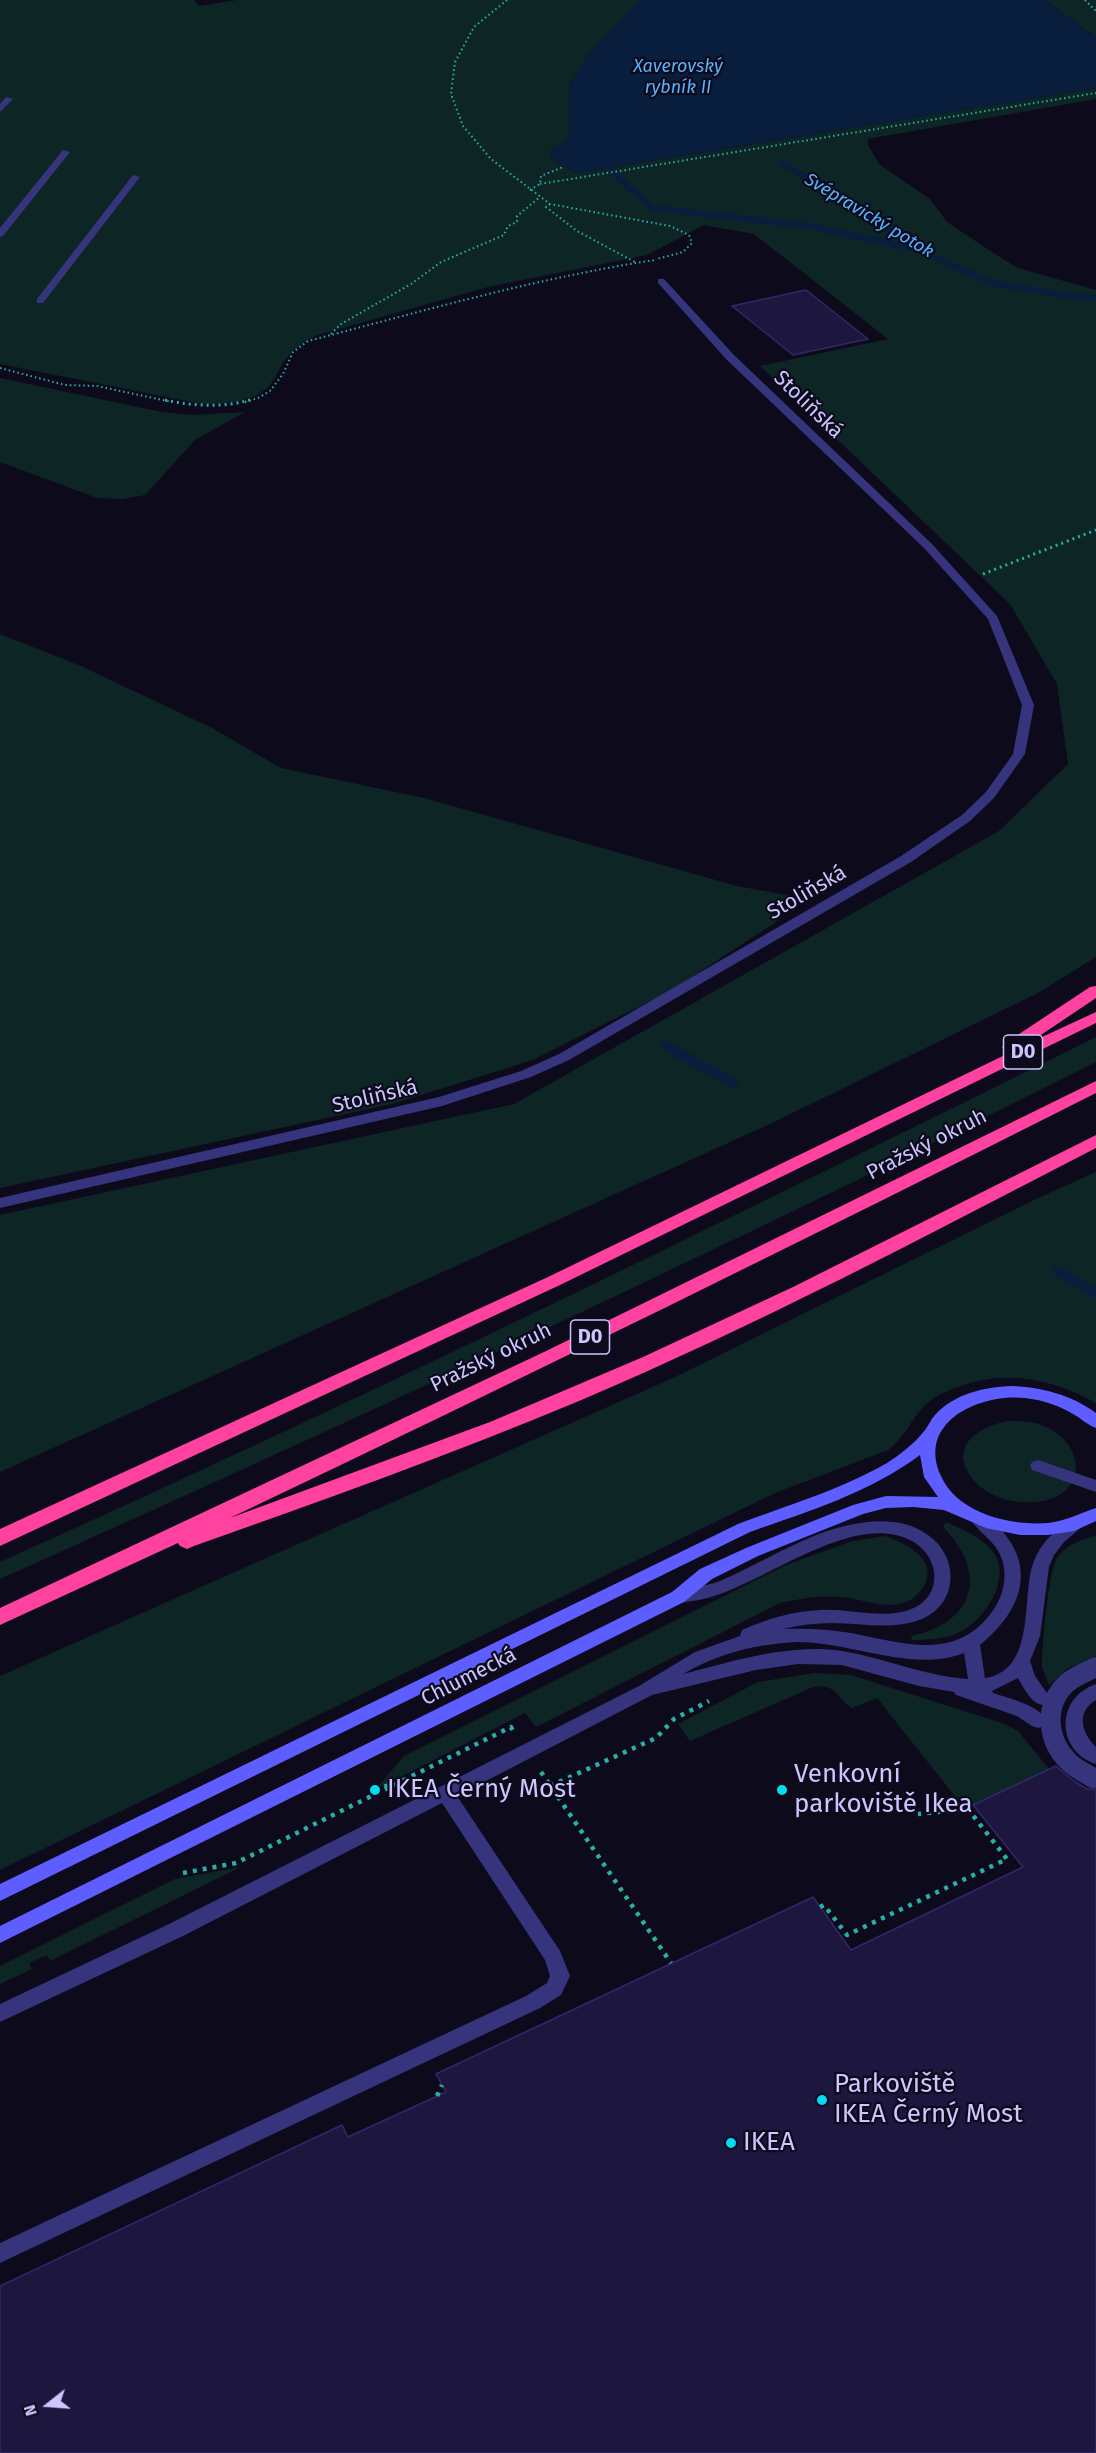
<!DOCTYPE html>
<meta charset="utf-8">
<style>
body{margin:0}
#map{position:relative;width:1096px;height:2453px;overflow:hidden;background:#0d0a1c;font-family:"Fira Sans",sans-serif}
canvas{display:block}
.north{position:absolute;left:18px;top:2375px;width:60px;height:60px;-webkit-text-stroke:4px #0d0a1c;paint-order:stroke;rotate:253deg;font-size:16px;font-weight:700;line-height:24px;text-align:center;color:#cbc6ff}
.north::after{content:'';display:block;margin:auto;width:21px;height:27px;background:#cbc6ff;clip-path:polygon(50% 0,100% 100%,50% 72%,0 100%)}
</style>
<div id="map">
<canvas width="1096" height="2453"></canvas>
<div class="north">N</div>
</div>
<script>
const c = document.querySelector('canvas').getContext('2d');
c.lineJoin = 'round';
function fillPath(path, color) { c.fillStyle = color; c.fill(path, 'evenodd'); }
function stroke(path, color, width, dash) { c.strokeStyle = color; c.lineWidth = width; c.lineCap = dash ? 'butt' : 'round'; c.setLineDash(dash || []); c.stroke(path); }
function drawText(font, color, halo, rows, align = 'center') {
  c.font = font + ' "Fira Sans",sans-serif'; c.lineWidth = 4.5; c.setLineDash([]); c.textBaseline = 'middle'; c.strokeStyle = halo; c.fillStyle = color; for (const [text, x, y, turn = 0] of rows) {
    c.save(); c.translate(x, y); c.rotate((+turn || 0) * Math.PI / 180); c.textAlign = isNaN(turn) ? turn : align; if (halo) c.strokeText(text, 0, 0); c.fillText(text, 0, 0); c.restore();
  }
}
const green = new Path2D(`
 M0 0H194L199 6 237 0H640L588 55 569 85V137L566 142 550 150 551 158 576 173 1096 88V99L867 139 869 147 880 165 930 199 947 222 995 254 1018 268 1096 290V957L1038 993 770 1124 0 1472V1215L514 1104 999 831 1068 764 1057 684 1010 604 760 366 888 339 754 234 704 225 647 255 488 287 318 335C298 344 288 353 278 372 275 377 272 383 268 387 252 403 223 404 202 404L0 364Z
 M1045 0H1096V38Z
 M0 378 162 412 193 415 245 412 195 440 145 495 122 499 97 498 0 462Z
 M0 634 81 666 212 728 281 768 424 798 737 886 792 896 776 922 672 990 533 1060 392 1104 0 1188Z
 M1096 1037V1062C735 1243 369 1414 0 1579V1562C370 1396 733 1217 1096 1037Z
 M1096 1172V1403C1054 1379 1005 1369 958 1387 946 1391 932 1397 923 1407 910 1422 904 1438 888 1450L775 1493 0 1870V1676L673 1378 1034 1200Z
 M1007 1421C1020 1421 1032 1421 1044 1426 1091 1447 1085 1501 1032 1502 1019 1503 1007 1501 996 1496 983 1490 972 1482 966 1468 954 1440 985 1426 1007 1421Z
 M946 1522C962 1529 982 1537 993 1552 1013 1579 984 1621 958 1633 944 1639 928 1640 912 1640L911 1636C976 1622 988 1573 943 1527Z
 M885 1536C905 1543 939 1559 924 1586 920 1592 915 1598 908 1601 886 1611 862 1598 840 1597 819 1595 800 1599 780 1603L536 1727 525 1713 375 1790 404 1756 786 1565 852 1541Z
 M1096 1536V1656L1067 1669 1049 1685 1042 1667V1655C1044 1635 1048 1568 1059 1555 1069 1544 1082 1539 1096 1536Z
 M814 1673 851 1675 1005 1724 1018 1731 1049 1769 973 1805 958 1800 877 1698 852 1708C836 1698 837 1683 813 1687L690 1741 678 1724 758 1682Z
 M241 1867 50 1961 47 1955 29 1963 32 1969 0 1984V1966L175 1879Z`);
const water = new Path2D(`
 M640 0H1045L1096 38V88L576 173 551 158 550 150 566 142 569 137V85L588 55Z`);
const streamFar1 = new Path2D(`
 M611 155 612 172 653 208 809 226 919 250
 M783 163 919 250 992 283 1075 297 1096 298`);
const stream = new Path2D(`
 M666 1046 733 1083
 M1058 1271 1096 1293`);
const building = new Path2D(`
 M806 290 868 339 793 355 732 306Z
 M1056 1766 1074 1781 1087 1789H1096V2453H0V2286L342 2125 348 2137 446 2092 436 2074 813 1897 851 1950 1023 1867 973 1805Z`);
const pathFar2 = new Path2D(`
 M507 0 474 27 455 62 451 94 463 126 491 159 550 204 670 226 689 235 692 243 683 252 657 259
 M1085 0 1096 11
 M540 184 1096 93
 M530 190 540 184 541 176 563 167
 M550 204 546 207 577 231 635 262
 M331 334 341 324 411 284 441 262 504 235 508 226 517 222V216L540 197
 M0 368 65 385 97 386 172 402
 M245 402 258 398 270 391 283 374 293 352 308 341C423 311 537 278 655 260`);
const pathFar1 = new Path2D(`
 M165 400C194 406 221 408 250 400
 M983 574 1096 530`);
const path = new Path2D(`
 M541 1772 671 1963
 M550 1786 656 1738 674 1719 709 1701
 M375 1790 389 1785
 M183 1873 236 1863 511 1727 513 1731
 M820 1907 824 1905 847 1935 1007 1859 968 1809 918 1814
 M437 2096 442 2085`);
const lane = new Path2D(`
 M6 97 13 99 0 112V104Z
 M63 150 70 152 3 236 0 237V228Z
 M133 175 140 177 43 303H37V299Z
 M658 279H664L734 355 932 544 997 616 1034 705 1025 754 994 798 970 821 911 862 569 1060 531 1077 442 1106 0 1208V1198L439 1097 521 1071 559 1054 901 856 962 815 986 792 1013 754 1022 705 988 619 924 548 726 359 658 283Z
 M1038 1460 1096 1480V1492L1032 1470 1030 1466 1032 1462Z
 M978 1512C988 1515 996 1524 1003 1532 1038 1573 1017 1615 980 1645L985 1678C1035 1671 1022 1601 1032 1567 1037 1550 1047 1537 1061 1527 1068 1522 1073 1518 1082 1521L1084 1525 1064 1542 1054 1555 1049 1567 1040 1636 1030 1661 1035 1676 1051 1699 1048 1704C1034 1709 1025 1690 1018 1678L992 1691 993 1693C1010 1699 1038 1704 1047 1721L1044 1726 1038 1728 1032 1726 1017 1716 956 1695 954 1692 919 1686 842 1665 798 1664 756 1670 652 1695 457 1796 560 1951 570 1976 561 1995 540 2008 0 2263V2243L526 1996 547 1983 550 1976 545 1960 442 1803 183 1936 0 2022V2004L169 1924 639 1686 695 1652 740 1636 742 1630C767 1619 793 1611 821 1610 852 1608 897 1624 923 1602 934 1593 937 1577 932 1564 929 1555 921 1546 912 1541 851 1508 759 1589 699 1600 690 1601 681 1604 672 1602L669 1597 672 1592C688 1587 705 1587 720 1581 769 1560 813 1528 867 1522 889 1520 910 1522 928 1535 960 1557 958 1604 922 1619 892 1631 862 1623 832 1623 815 1623 799 1625 783 1629 806 1628 828 1629 851 1633 904 1643 957 1663 994 1609 1004 1594 1008 1574 1001 1557 995 1540 978 1533 970 1518L972 1514ZM798 1642C850 1642 914 1673 964 1653L968 1679C924 1676 885 1658 842 1651 790 1643 734 1661 683 1674 719 1653 756 1644 798 1642Z
 M1096 1684V1700C1076 1712 1081 1732 1096 1747V1764C1056 1751 1055 1698 1096 1684Z`);
const secondary = new Path2D(`
 M1011 1386C1041 1387 1072 1395 1096 1413V1428C1087 1425 1081 1418 1073 1414 1058 1405 1042 1400 1025 1398 981 1393 916 1421 941 1476 958 1514 1011 1526 1048 1523 1066 1521 1080 1513 1096 1508V1521L1074 1531 1048 1535H1020L986 1528 944 1510 913 1507 886 1508 863 1514 758 1556 712 1579 684 1602 0 1943V1926L672 1592 700 1569 746 1548 853 1505 886 1496 938 1497 924 1477 920 1455C869 1493 809 1511 750 1532L0 1901V1884L738 1524C788 1505 840 1490 887 1463 901 1454 915 1443 925 1430 929 1425 931 1419 935 1415 954 1394 984 1387 1011 1386Z`);
const highway = new Path2D(`
 M1096 986V998L1029 1043 1096 1012V1023L560 1285 0 1546V1529L548 1277 1009 1053 1002 1048 1004 1044 1090 987Z
 M1096 1081V1093C809 1238 520 1380 230 1518L490 1422 643 1357 793 1287 1096 1135V1148C926 1236 756 1326 579 1401 453 1454 323 1500 194 1546L187 1549 180 1546 178 1543 0 1625V1608L544 1352Z`);
const laneBridge = new Path2D(`
 M1093 1778C1085 1773 1076 1769 1069 1762 1047 1741 1043 1705 1067 1683 1075 1676 1086 1672 1096 1667`);
const markers = [
 [375,1790,6,"#00dcf1"],
 [782,1790,6,"#00dcf1"],
 [822,2100,6,"#00dcf1"],
 [731,2143,6,"#00dcf1"]
];
const farWaternames = [
 ["Xaverovský",678,67],
 ["rybník II",678,88],
 ["Svépravický potok",869,216,31]
];
const shields = [
 [1023,1052,39],
 [590,1337,39]
];
const shieldNames = [
 ["D0",1023,1052],
 ["D0",590,1337]
];
const streetNames = [
 ["Stoliňská",808,405,44],
 ["Stoliňská",807,893,-30],
 ["Stoliňská",375,1097,-13],
 ["Pražský okruh",927,1145,-27],
 ["Pražský okruh",491,1358,-26],
 ["Chlumecká",469,1677,-27]
];
const nearPoinames = [
 ["Venkovní",794,1775],
 ["parkoviště Ikea",794,1805],
 ["IKEA Černý Most",387,1790],
 ["Parkoviště",834,2085],
 ["IKEA Černý Most",834,2115],
 ["IKEA",743,2143]
];
fillPath(green, '#0d2625');
fillPath(water, '#091d3d');
stroke(streamFar1, '#091d3d', 6);
stroke(stream, '#091d3d', 10);
fillPath(building, '#1d163e');
stroke(building, '#33276a', 1.5);
stroke(pathFar2, '#28b0a6', 2, [1.5, 3]);
stroke(pathFar1, '#28b0a6', 3, [2, 4]);
stroke(path, '#28b0a6', 4.5, [4, 6]);
fillPath(lane, '#35347d');
fillPath(secondary, '#5e5dff');
fillPath(highway, '#ff419f');
stroke(laneBridge, '#35347d', 20);
for (const [x, y, r, color] of markers) { const dot = new Path2D(); dot.arc(x, y, r, 0, 2 * Math.PI); c.fillStyle = color; c.fill(dot); stroke(dot, '#0d0a1c', 2); }
drawText('italic 18px', '#54b2ff', '#0d0a1c', farWaternames);
for (const [x, y, w] of shields) { const box = new Path2D(); box.roundRect(x - w / 2, y - 17, w, 34, 4.5); c.fillStyle = '#0d0a1c'; c.fill(box); stroke(box, '#cbc6ff', 1.5); }
drawText('bold 20px', '#cbc6ff', null, shieldNames);
drawText('21px', '#cbc6ff', '#0d0a1c', streetNames);
drawText('26px', '#cbc6ff', '#0d0a1c', nearPoinames, 'left');
</script>
